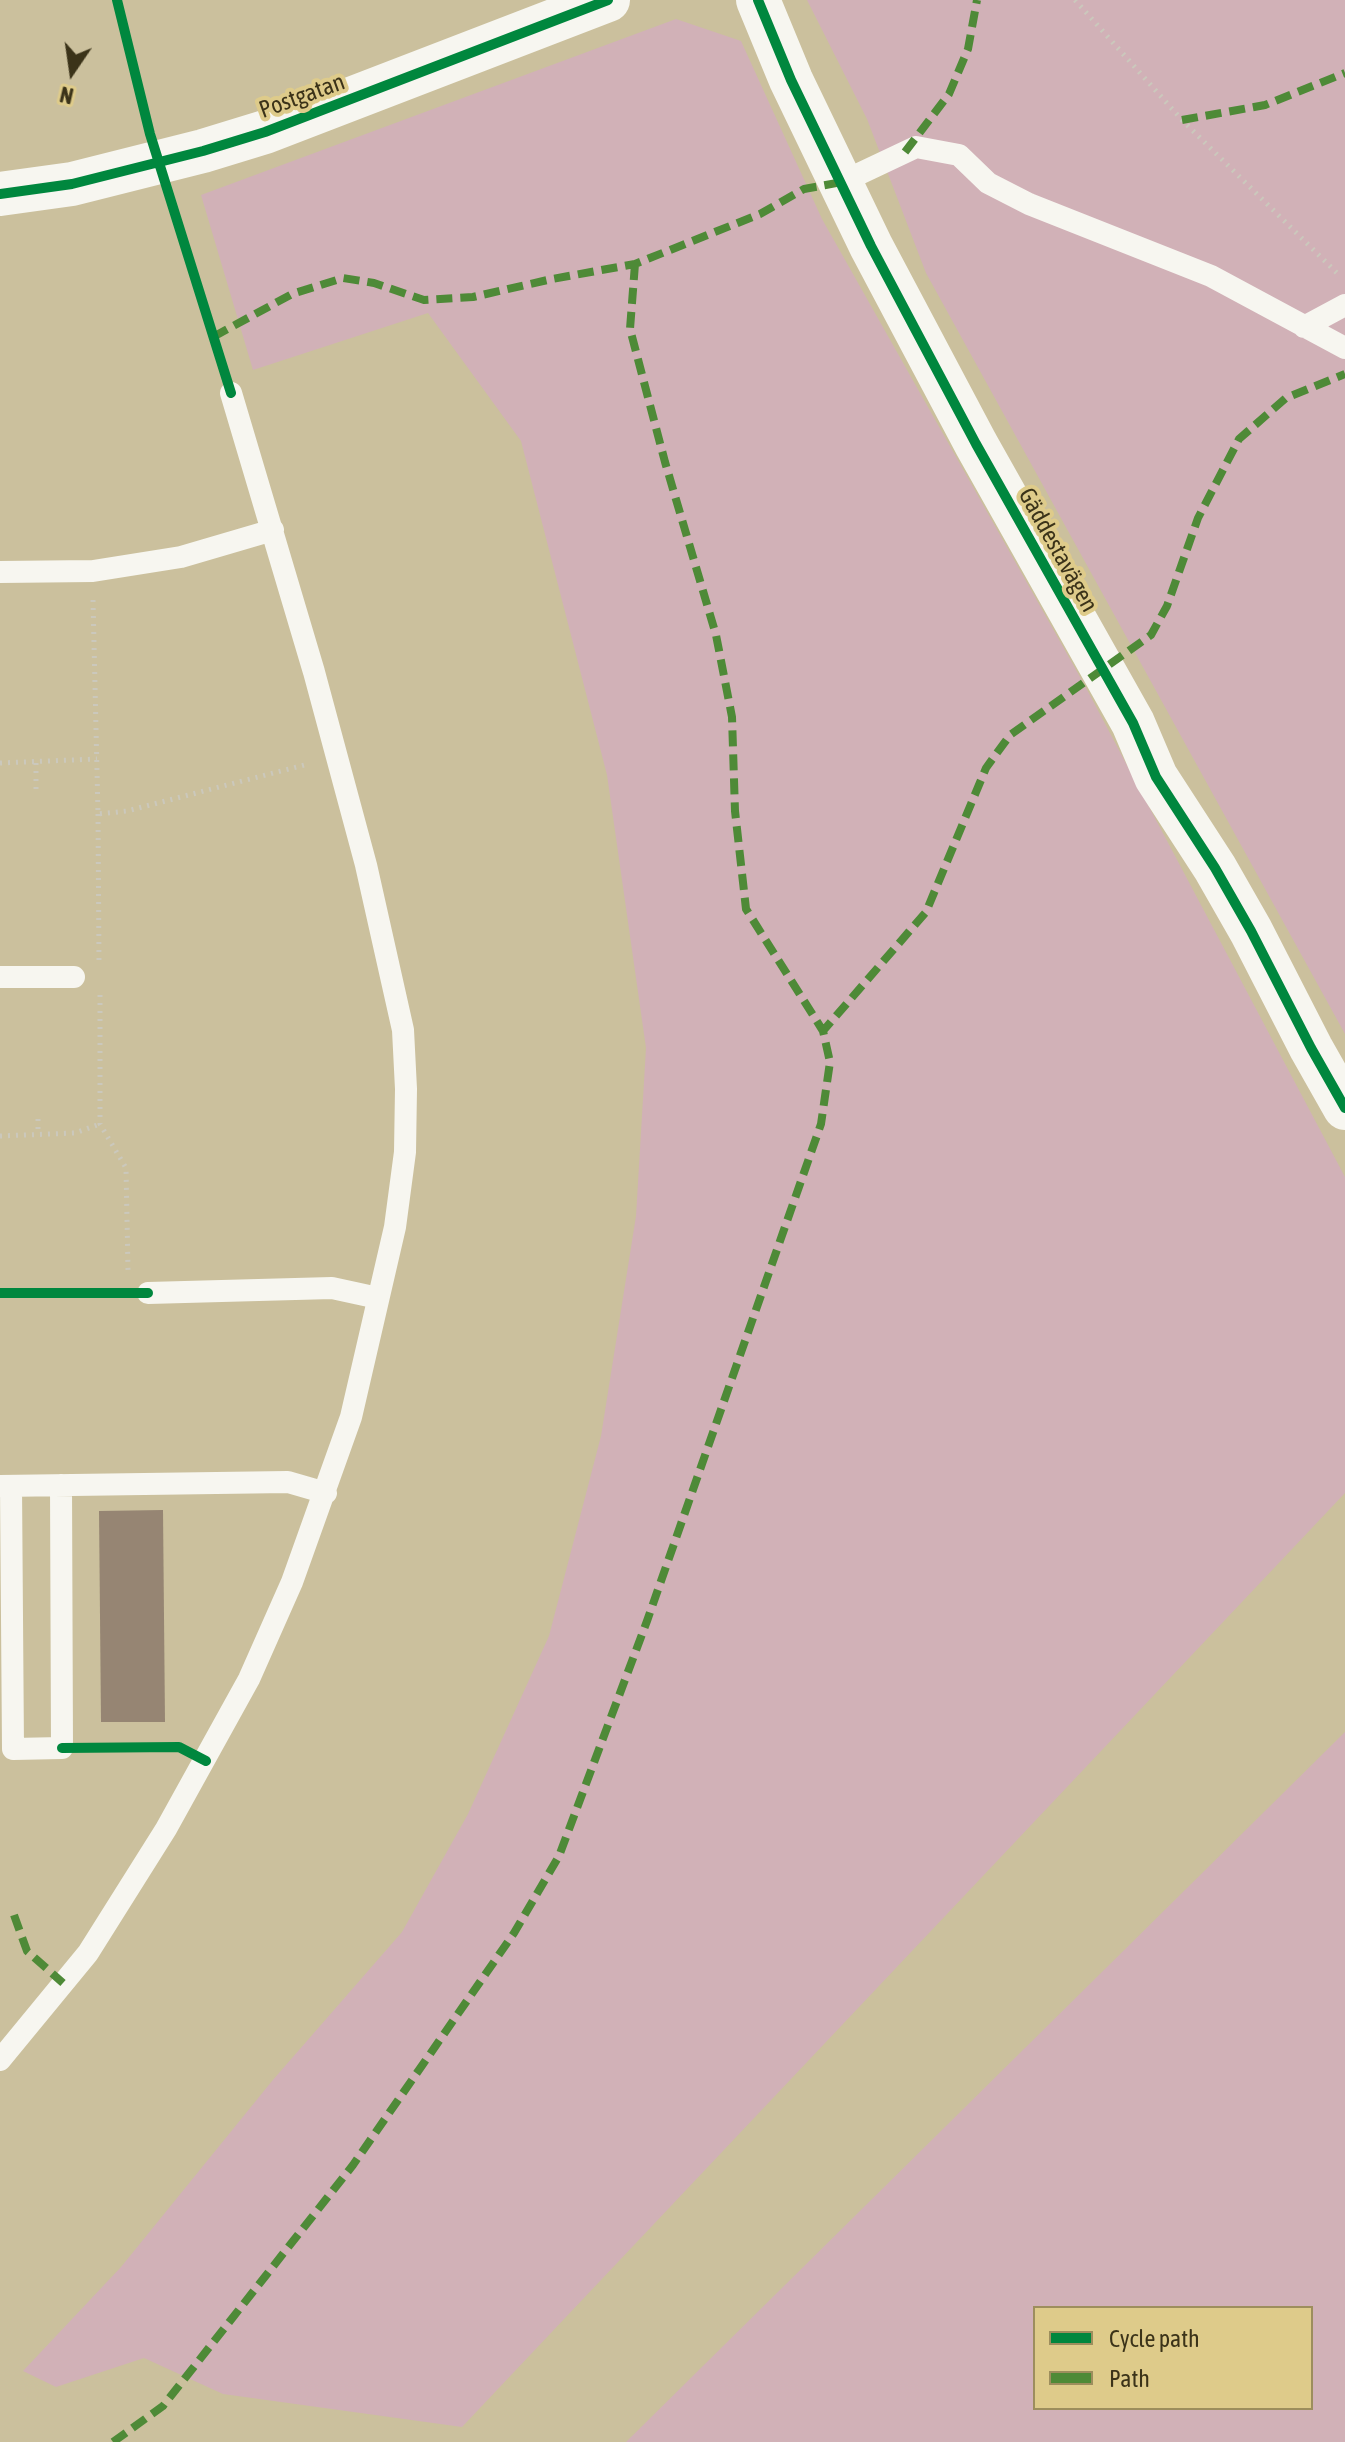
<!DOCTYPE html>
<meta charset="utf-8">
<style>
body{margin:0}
#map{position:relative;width:1345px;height:2442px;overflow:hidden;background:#cbc09d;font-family:"Asap Condensed",sans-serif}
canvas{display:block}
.legend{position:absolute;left:1033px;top:2306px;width:280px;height:104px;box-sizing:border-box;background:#decb8a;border:2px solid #9d8e5d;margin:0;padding:10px 14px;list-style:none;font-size:24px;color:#3b3319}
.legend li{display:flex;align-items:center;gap:16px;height:40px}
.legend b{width:40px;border:2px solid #9d8e5d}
.north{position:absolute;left:32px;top:32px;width:80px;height:80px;-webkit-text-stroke:6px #decb8a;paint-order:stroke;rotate:193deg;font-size:22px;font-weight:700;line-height:32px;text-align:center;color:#3b3319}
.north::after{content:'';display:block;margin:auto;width:28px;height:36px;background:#3b3319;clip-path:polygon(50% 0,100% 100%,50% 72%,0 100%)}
</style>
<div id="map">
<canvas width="1345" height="2442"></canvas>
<ul class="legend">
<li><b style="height:10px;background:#00873e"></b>Cycle path</li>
<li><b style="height:10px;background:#4e8a37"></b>Path</li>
</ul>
<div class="north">N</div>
</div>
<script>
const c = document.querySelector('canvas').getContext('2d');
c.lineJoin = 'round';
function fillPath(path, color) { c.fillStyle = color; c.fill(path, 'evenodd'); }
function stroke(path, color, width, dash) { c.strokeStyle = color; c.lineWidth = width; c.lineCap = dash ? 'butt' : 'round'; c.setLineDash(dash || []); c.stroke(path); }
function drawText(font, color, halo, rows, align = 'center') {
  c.font = font + ' "Asap Condensed",sans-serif'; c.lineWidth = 8; c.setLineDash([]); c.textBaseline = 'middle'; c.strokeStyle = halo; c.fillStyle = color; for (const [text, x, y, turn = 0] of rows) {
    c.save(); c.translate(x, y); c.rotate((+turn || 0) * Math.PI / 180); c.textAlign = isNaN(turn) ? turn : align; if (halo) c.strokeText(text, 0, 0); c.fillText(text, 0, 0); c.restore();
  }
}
const green = new Path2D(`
 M807 0H1345V1034L926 273 867 119Z
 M676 19 741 41 822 219 1084 684 1345 1177V1493L462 2427 223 2394 144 2358 56 2387 23 2371 121 2267 272 2081 402 1932 468 1814 549 1636 601 1436 636 1216 646 1048 607 775 521 441 428 313 253 370 201 195Z
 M1345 1732V2442H626ZM1035 2308H1311V2408H1035Z`);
const building = new Path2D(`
 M163 1510 165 1722H101L99 1511Z`);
const path = new Path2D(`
 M1075 0 1182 120 1340 276
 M93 600 98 814 127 811 308 764
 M0 763 97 759
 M36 789V762
 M98 814 99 961
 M100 995V1124L126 1168 128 1270
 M38 1119V1134
 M0 1136 75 1133 100 1124`);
const service = new Path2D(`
 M842 182 916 147 959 155 988 183 1029 204 1211 276 1345 348
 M1304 327 1345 305
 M0 572 93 571 181 557 273 530
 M0 977H74
 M148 1293 332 1288 378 1298
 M0 1486 288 1482 326 1493
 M11 1486 13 1749 62 1748 61 1485
 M0 2060 88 1953 166 1829 249 1679 292 1582 351 1417 395 1227 405 1152 406 1089 403 1030 366 865 314 672 231 393`);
const tertiary = new Path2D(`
 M758 0 791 80 871 246 976 444 1133 723 1156 777 1215 868 1251 931 1311 1048 1345 1108
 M0 194 72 184 203 151 265 132 608 0`);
const quiet = new Path2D(`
 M1182 120 1265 105 1345 73
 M905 152 949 94 968 49 977 0
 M635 264 630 329 665 462 716 635 732 717 735 811 746 909 823 1031
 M213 337 292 294 343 278 374 283 424 300 473 297 552 279 635 264 760 214 804 189 842 182
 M14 1915 27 1951 63 1983
 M113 2442 163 2406 353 2165 514 1933 559 1856 647 1621 821 1124 830 1062 823 1031 926 912 986 768 1010 735 1151 635 1167 606 1198 518 1239 439 1286 398 1345 374`);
const cycleway = new Path2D(`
 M117 0 150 134 231 393
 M758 0 791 80 871 246 976 444 1133 723 1156 777 1215 868 1251 931 1311 1048 1345 1108
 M0 194 72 184 203 151 265 132 608 0
 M0 1293H148
 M62 1748 179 1747 206 1761`);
const streetNames = [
 ["Postgatan",302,96,-20],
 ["Gäddestavägen",1058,550,61]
];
fillPath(green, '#d1b1b7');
fillPath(building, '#968573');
stroke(path, '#cbc8bc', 5, [2, 6]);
stroke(service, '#f7f6f0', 22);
stroke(tertiary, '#f7f6f0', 44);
stroke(quiet, '#4e8a37', 8, [16, 8]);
stroke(cycleway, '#00873e', 10);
drawText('24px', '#3b3319', '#decb8a', streetNames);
</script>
